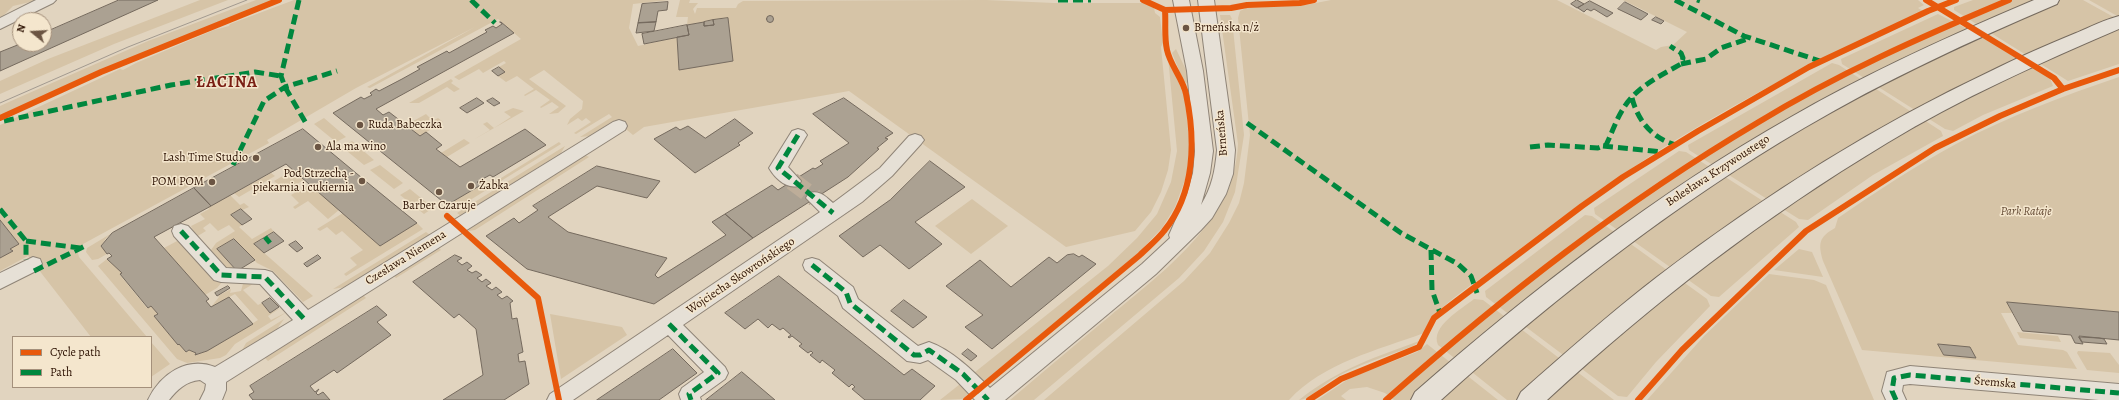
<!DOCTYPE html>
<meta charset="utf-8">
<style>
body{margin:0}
#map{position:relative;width:2119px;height:400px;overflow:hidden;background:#e1d4bf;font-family:Alegreya,serif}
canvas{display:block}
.legend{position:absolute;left:12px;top:336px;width:140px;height:52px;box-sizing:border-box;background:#f4e6cd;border:1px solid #a4907b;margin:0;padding:5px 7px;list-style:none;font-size:12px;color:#2b1000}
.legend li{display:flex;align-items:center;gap:8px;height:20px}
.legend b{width:20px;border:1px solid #a4907b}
.north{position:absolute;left:12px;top:12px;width:40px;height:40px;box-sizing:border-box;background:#f4e6cd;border:1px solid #a4907b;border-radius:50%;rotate:288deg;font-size:11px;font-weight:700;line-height:16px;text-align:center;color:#2b1000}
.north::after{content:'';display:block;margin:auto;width:14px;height:18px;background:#6b5543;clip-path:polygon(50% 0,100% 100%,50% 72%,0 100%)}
</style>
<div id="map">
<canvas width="2119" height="400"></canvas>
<ul class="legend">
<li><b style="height:5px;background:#e8590c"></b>Cycle path</li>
<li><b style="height:5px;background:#00873e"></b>Path</li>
</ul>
<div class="north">N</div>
</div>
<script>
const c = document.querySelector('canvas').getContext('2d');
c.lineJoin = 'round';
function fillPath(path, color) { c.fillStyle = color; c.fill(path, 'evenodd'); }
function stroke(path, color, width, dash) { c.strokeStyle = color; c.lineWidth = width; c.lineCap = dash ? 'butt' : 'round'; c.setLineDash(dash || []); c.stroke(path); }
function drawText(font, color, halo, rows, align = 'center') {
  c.font = font + ' Alegreya,serif'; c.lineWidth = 3; c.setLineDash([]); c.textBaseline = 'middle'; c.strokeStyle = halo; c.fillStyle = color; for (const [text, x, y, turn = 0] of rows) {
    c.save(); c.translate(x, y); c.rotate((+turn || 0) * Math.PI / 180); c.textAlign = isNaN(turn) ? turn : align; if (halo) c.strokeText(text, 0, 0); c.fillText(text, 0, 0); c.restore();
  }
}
const green = new Path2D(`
 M0 0H39L13 6 0 19Z
 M200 0H228L114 44 0 94V81L48 59Z
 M256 0H274L125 60 0 116V106L20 97 148 41Z
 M294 0H669L633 4 629 28 638 46 677 37 679 70 733 61 728 18 687 25 688 17H676L680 0H690L689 3H698L693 9 695 14 697 8H736L738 4 743 1 986 0 1054 3H1144L1154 8 1155 13 1160 17 1163 43 1161 47 1171 150 1168 170 1161 192 1151 212 1135 231 1066 247 849 91 644 127 633 135 615 120 590 136 580 137 612 117 609 114 576 134 574 133 591 122 586 118 582 121 578 118 567 125 570 119 582 109 583 101 544 70 529 79 566 106 558 113 549 114 559 107 552 102 541 108 540 107 550 100 536 90 525 96 524 95 534 89 517 76 506 82 498 76 505 72 499 67 506 63 504 61 483 73 479 69 459 80 454 77 521 39 498 19 370 88 367 87 475 27 356 88 267 140 269 143 83 244 78 253 79 257 147 337H91L28 256 0 271V258L12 251 10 249 19 244 0 220V125L120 69 123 70 136 63 214 30 229 26 230 24Z
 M1331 0H1557L1656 50 1661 47 1673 45 1687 32 1623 0H1918L1924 5 1918 8 1923 11C1838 50 1754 92 1674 141 1611 180 1552 224 1494 269 1476 282 1428 312 1424 333 1378 350 1323 363 1289 400H1044L1184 281 1210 253 1229 223 1239 203 1244 183 1250 135 1238 18 1240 11 1246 8 1306 5Z
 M1973 0H2083L2119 20V64L2068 81 1954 10V7Z
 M2089 0H2119V17Z
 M1938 14 1989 40 2050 78 2053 86 1983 115 1953 131 1945 129 1842 64 1841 59Z
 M1220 15H1230L1232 19 1244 135 1235 192 1223 222 1204 251 1179 278 1034 400H1010C1043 372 1076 344 1110 316 1163 272 1235 220 1238 144Z
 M1176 49 1186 70 1189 82 1187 83 1184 82 1172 53Z
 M1168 57 1185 98 1190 152 1187 174 1175 207 1162 228 1140 251 1074 309 962 399 940 400 1108 266 1137 238 1157 214 1171 182 1177 151Z
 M1832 63 1839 65 1941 131 1943 136 1873 175 1808 220 1799 219 1689 150 1688 145Z
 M2119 77V312L2001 313 2018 345 2063 350 2067 352 2077 369 1862 350 1823 261C1818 243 1819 237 1835 228L1838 218C1876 192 1915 166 1956 144 2009 116 2063 96 2119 77Z
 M451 79 453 81 451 83 460 89 454 92 447 87 419 103H409Z
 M513 108 524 111 473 140 490 130 483 124 487 122 494 128 511 117 504 112Z
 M426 114 431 119 412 130 406 125Z
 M324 118 346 137 336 142 314 124Z
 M438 118 443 122 420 136 413 131Z
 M464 139 470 143 447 157 441 153Z
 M352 141 374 160 364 165 342 147Z
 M559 142 561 144 454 210 447 205 481 185 485 188Z
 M565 146 561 153 461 216 457 213Z
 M1679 151 1686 152 1796 222 1799 227 1719 297 1711 296 1595 214 1594 208Z
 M585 155 589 157 475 230 469 231 467 229Z
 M380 165 403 183 394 189 370 170Z
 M293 170 304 180 292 187 288 184 282 188 274 181Z
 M271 173 275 176 239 197 234 193Z
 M310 184 339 210 328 219 308 201 295 209 293 207 299 203 291 195Z
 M410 189 433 208 424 214 400 195Z
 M230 195 240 205 244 203 249 207 231 215 242 225 239 227 252 239 271 228 274 232 254 244 313 296 303 302 273 271 257 263 234 239 217 249 238 273 229 272 212 254 211 250 216 243 235 231 229 225 218 231 210 223 203 228 206 231 196 237 191 226 205 219 200 214 209 209 208 207Z
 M972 199 1008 226 971 254 935 226Z
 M343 213 380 246 417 223 423 229 346 276 344 274 357 265 350 258 363 250 342 231 336 235 327 227 320 231 317 229Z
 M1585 215 1592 216 1707 299 1710 306 1656 362 1627 397 1618 396 1486 297 1485 291Z
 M117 230 107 237 101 246 107 254 98 259 92 260 86 252 87 248Z
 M426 232 430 235 346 287 333 289Z
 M179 240 223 281 217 288 205 295 164 248Z
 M438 247 441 250 396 278 393 275Z
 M1799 249 1812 252 1823 277 1774 270Z
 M107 259 122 273 120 275 147 308 151 306 158 314 154 316 178 345 179 344 186 352 189 350 196 353V355L207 351 258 320 235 294 211 307 219 297 218 296 231 289 230 293 241 291 244 280 258 281 243 290 258 305 262 303 270 313 282 307 268 316 271 320 287 312 235 344 226 355 220 358 187 363 177 359 98 266Z
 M1769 274 1814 280 1826 285 1874 400H1647L1704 336Z
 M363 295 366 298 268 361 265 358Z
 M1474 299 1483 300 1614 400H1507L1438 345C1430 326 1462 309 1474 299Z
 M550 314 622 327 627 335 561 379Z
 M284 319 277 329 241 352 246 343Z
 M2017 332 2058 336 2061 342 2020 338Z
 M1422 340 1413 346C1387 356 1357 365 1333 379 1323 385 1310 400 1299 400 1336 370 1378 356 1422 340Z
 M151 342 170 364 151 377Z
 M1427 344 1498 400H1394L1385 393 1367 387 1350 389 1341 396 1346 400H1317L1350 378 1417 352Z
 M2078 351 2110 353 2119 365V373L2087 370 2077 353Z`);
const building = new Path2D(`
 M119 0H158L0 71V52L20 44H44V33Z
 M1577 0 1584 4 1577 8 1571 4Z
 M1590 1 1613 13 1607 17 1594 9 1591 11 1587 9 1584 12 1578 8Z
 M668 2 667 10 658 11 656 22 638 23 642 4Z
 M1625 2 1648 14 1641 20 1618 9Z
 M766.5 19a3.5 3.5 0 1 1 7 0a3.5 3.5 0 1 1-7 0Z
 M1656 17 1664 21 1661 24 1652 20Z
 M728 18 733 61 679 70 677 37 689 35 687 25 704 22V26L714 25 713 20Z
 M713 20 714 25 704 26V22Z
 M500 22H501L514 33 376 109 383 115 389 112 420 136 426 132 442 145 436 149 460 167 525 129 546 145 493 177 490 175 477 182 481 185 447 205 333 113 361 97 364 99 372 95 370 93 376 89 379 91 402 79 420 69 417 67 447 51 449 53 487 32 485 30 493 26 496 28 502 24Z
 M656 22 654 31 636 33 638 23Z
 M687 25 689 35 644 44 642 34Z
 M499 67 505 72 498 76 492 71Z
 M477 98 484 103 467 113 460 108Z
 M493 98 500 103 494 106 487 101Z
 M844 98 893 133 885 138 888 139 877 148 879 149 848 177 753 238 725 214 772 185 778 190 813 168 815 169 823 164 820 161 849 143 813 114Z
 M735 119 753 133 738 143 740 145 695 173 654 139 676 127 680 130 688 126 705 138Z
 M303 129 368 183 417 223 380 246 286 164 211 206 194 188Z
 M930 161 965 187 915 222 942 244 909 269 880 245 863 257 839 236 890 200Z
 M597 166 660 181 647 198 597 186 548 217 568 232 667 258 655 275 658 278 726 235 712 222 725 214 753 238 654 304 527 269 486 236 514 218 519 223 538 210 533 206Z
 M194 188 211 206 154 237 209 299 206 301 211 307 229 297 253 324 207 351 195 355 196 353 189 350 186 352 179 344 178 345 154 316 158 314 151 306 148 308 120 274 122 273 107 259 112 256 109 253 107 254 101 246 112 233Z
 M241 209 252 219 242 225 231 215Z
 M0 220 19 244 10 249 13 251 0 258Z
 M274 232 284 241 264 253 254 244Z
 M234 239 255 260 237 271 217 249Z
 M296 241 303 248 297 252 289 245Z
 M1074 254 1079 257 1082 255 1096 264 992 349 965 327 983 315 946 286 980 260 1011 287 1049 257 1057 263 1067 255Z
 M318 255 321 258 307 267 304 264Z
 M455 255 462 258 457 261 462 265 467 262 472 266 467 270 472 273 476 271 482 275 477 278 482 282 486 279 491 283 486 286 492 290 496 287 502 292 497 295 502 299 507 296 513 301 510 303 512 319 517 318 523 352 518 354 519 362 525 361 529 384 504 400H443L483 375 476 329 459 314 454 318 413 282Z
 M779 276 904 375 912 369 935 386 920 400H865L852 389 855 387 852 384 849 387 832 373 835 370 822 360 820 363 810 355 813 353 811 351 808 353 799 346 802 344 792 336 789 338 788 337 791 335 783 328 780 330 772 324 768 328 758 319 745 329 725 313Z
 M228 286 230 288 217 296 215 293Z
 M270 298 279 307 270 313 262 303Z
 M904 300 927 317 913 328 891 311Z
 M2007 302 2119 312V340L2079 336 2083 344 2075 343 2071 335 2023 331Z
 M377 306 387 315 377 322 391 335 337 373 334 370 310 386 315 392 319 389 316 393 318 395 323 392 330 400H253L249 395 254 392 250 386Z
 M2079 337 2099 338 2104 339 2107 344 2082 342Z
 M1938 344 1970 347 1976 358 1944 355Z
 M673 349 697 373 659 400H597Z
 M968 349 977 356 971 361 962 354Z
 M742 372 775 400H706Z`);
const streetTunnel = new Path2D(`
 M792 181 815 198`);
const street = new Path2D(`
 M36 0H56L53 3 0 29V18Z
 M1173 0H1189L1203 71 1213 151 1210 173 1201 205C1212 187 1215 171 1217 150L1198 0H1214L1235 150 1233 174 1226 194 1212 218 1201 230 1156 274 1005 400H975L956 380 928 360 920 363 907 361 843 308 838 296 805 270 803 265 805 260 812 258 819 260 853 287 858 299 918 346 929 342C952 350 973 371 990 388L1142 264 1170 238 1169 235 1187 194 1193 173 1195 151 1187 71Z
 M619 120 625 122 627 126 625 130 226 382V390L222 400H200L205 390 206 384 200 380C186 381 177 390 169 400H148C160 374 187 356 215 367L293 320 260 284 221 282 214 280 174 236 172 231 174 226 181 224 188 226 226 268 265 270 272 272 308 310 613 122Z
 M798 129 804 131 807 135 788 167 801 181 798 186C786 189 775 178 769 168L792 131Z
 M915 134 921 136 924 140 921 144 892 176 862 202 683 325 725 367 728 373 725 379 700 397 701 400H681L679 394 682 388 704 372 668 335 573 400H547L550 394 820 212 806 198 809 193C820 190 825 196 833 203L880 168 909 136Z
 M33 257 40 259 42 264 40 269 0 289V273Z
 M1910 366 2119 384V400H2099L1910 384 1903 385 1902 391 1906 400H1886L1882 391 1887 372Z`);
const secondary = new Path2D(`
 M2034 0H2059L2057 4C1970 41 1885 80 1804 128 1673 205 1554 298 1441 400H1411L1415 392C1532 290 1655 194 1791 117 1869 72 1951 35 2034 0Z
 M2119 16V29C2040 63 1961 98 1887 143 1762 218 1655 301 1547 400H1517L1521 392C1565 353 1610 313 1657 277 1762 197 1872 127 1991 71 2019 57 2047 45 2076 33 2090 27 2104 20 2119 16Z`);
const tram = new Path2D(`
 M0 103 128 47 247 0`);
const quiet = new Path2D(`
 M299 0 281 76 285 87 307 125
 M471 0 495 23
 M1058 0H1091
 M1675 0 1744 36 1820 61
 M1697 0 1700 1
 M1681 64 1706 59 1721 48 1750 38
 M1632 98C1638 121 1652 138 1676 145
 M4 121 171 85 255 72 281 76
 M1247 123 1401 233 1458 264 1471 276 1477 293
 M798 135 778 168 833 213
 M1603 146 1663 152
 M1530 147 1548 145 1598 148 1606 145C1612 133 1616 120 1623 109 1636 87 1660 76 1681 64L1683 58 1681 53 1670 46
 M233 165 264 101 285 87 337 71
 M0 209 26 241V260
 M181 231 221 275 265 277 306 321
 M265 237 270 243
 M26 241 80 248
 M1431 250 1432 290 1440 313
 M812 265 846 292 850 303 914 355H920L929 350 963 374 988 400
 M34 271 85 246
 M669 324 718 373 689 394 691 400
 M1896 400 1892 391 1894 378 1910 375 2119 393`);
const cycleway = new Path2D(`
 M1143 0 1165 10 1231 8 1247 5 1300 3 1314 0
 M1926 0 2054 78 2063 89
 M0 118 101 72 279 0
 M447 216 538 298 559 400
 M966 400 1140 255C1148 247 1157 240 1164 231 1195 193 1196 141 1186 94 1183 79 1170 65 1167 50 1164 37 1166 23 1165 10
 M1309 400 1341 379 1419 347 1434 318 1582 206 1623 177 1698 131 1809 67 1928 11 1956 0
 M1386 400C1504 296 1622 203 1757 123 1837 74 1923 36 2009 0
 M1638 400 1682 350 1806 231 1935 148 2000 116 2063 89 2119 70`);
const markers = [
 [1186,28,4,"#6b5543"],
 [360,125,4,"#6b5543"],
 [318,147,4,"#6b5543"],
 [256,158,4,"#6b5543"],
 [362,181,4,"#6b5543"],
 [212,182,4,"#6b5543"],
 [471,186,4,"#6b5543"],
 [439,192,4,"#6b5543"]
];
const poiNames = [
 ["Brneńska n/ż",1194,28],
 ["Ruda Babeczka",368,125],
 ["Ala ma wino",326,147],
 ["Lash Time Studio",248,158,"right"],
 ["Pod Strzechą -",354,174,"right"],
 ["piekarnia i cukiernia",354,188,"right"],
 ["POM POM",204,182,"right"],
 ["Żabka",479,186],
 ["Barber Czaruje",439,206,"center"]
];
const streetNames = [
 ["Brneńska",1222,133,-95],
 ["Bolesława Krzywoustego",1718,171,-33],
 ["Czesława Niemena",406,258,-32],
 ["Wojciecha Skowrońskiego",741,276,-34],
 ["Śremska",1995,383,5]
];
const parkNames = [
 ["Park Rataje",2026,212]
];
const districtNames = [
 ["ŁACINA",227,83]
];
fillPath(green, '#d6c4a7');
fillPath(building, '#aba192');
stroke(building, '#756a5e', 1);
stroke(streetTunnel, '#bdad99', 18, [18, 9]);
stroke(street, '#8f8477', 2);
stroke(secondary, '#756a5e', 2);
fillPath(street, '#e6e0d6');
fillPath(secondary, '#e6e0d6');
stroke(tram, '#a29a90', 1);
stroke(quiet, '#00873e', 5, [10, 5]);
stroke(cycleway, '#e8590c', 6);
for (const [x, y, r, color] of markers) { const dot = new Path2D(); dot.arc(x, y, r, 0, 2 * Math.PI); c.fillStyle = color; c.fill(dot); stroke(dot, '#f4e6cd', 1.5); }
drawText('12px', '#2b1000', '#f4e6cd', poiNames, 'left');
drawText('12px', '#2b1000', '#f4e6cd', streetNames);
drawText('italic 12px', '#644a34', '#f4e6cd', parkNames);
c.letterSpacing = '1px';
drawText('bold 16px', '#7a1f14', '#f4e6cd', districtNames);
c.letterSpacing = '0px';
</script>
